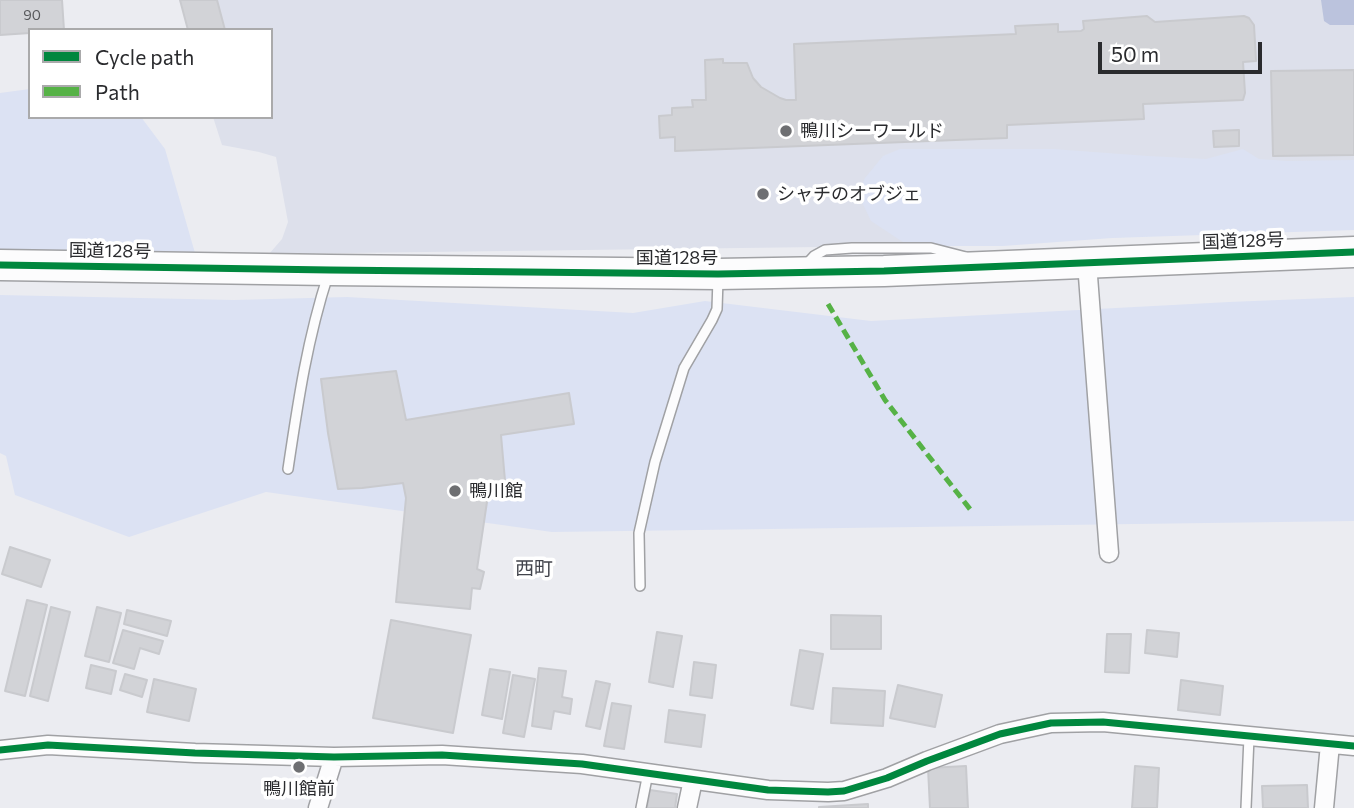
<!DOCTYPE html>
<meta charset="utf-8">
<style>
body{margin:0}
#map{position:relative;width:1354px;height:808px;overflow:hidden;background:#ebecf1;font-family:Commissioner,sans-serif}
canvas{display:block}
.legend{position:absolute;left:28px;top:28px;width:245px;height:91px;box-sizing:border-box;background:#fff;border:2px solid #aaaaab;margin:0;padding:9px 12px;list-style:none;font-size:21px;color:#2a2b2e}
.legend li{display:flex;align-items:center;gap:14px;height:35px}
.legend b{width:35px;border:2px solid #aaaaab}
.scale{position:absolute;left:1098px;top:42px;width:164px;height:32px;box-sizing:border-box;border:4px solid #2a2b2e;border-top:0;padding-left:9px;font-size:21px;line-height:24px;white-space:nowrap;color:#2a2b2e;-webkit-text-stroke:5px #fff;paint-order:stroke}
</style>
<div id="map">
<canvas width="1354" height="808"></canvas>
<ul class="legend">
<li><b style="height:9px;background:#00873e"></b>Cycle path</li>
<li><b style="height:9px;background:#56b246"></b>Path</li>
</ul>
<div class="scale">50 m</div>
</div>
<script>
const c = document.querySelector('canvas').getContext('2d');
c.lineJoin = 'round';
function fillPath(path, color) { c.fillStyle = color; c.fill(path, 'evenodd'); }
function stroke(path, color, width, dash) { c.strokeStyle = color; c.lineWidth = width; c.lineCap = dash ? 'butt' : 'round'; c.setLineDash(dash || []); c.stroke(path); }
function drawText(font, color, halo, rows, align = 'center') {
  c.font = font + ' Commissioner,"Noto Sans JP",sans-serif'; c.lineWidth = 7; c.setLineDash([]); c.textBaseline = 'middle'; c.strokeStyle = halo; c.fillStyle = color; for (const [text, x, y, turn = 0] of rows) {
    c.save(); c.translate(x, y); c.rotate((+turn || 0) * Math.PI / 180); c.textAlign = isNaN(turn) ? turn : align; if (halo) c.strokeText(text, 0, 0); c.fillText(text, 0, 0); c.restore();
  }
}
const built = new Path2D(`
 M180 0H1354V228L899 246 269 254 282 239 288 222 276 157 259 152 222 145 213 117H271V30H188Z`);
const green = new Path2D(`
 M30 89V117H141L165 149 195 253 0 252V93Z
 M900 149H1053L1148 156 1206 159 1243 149 1259 159 1287 161 1354 160V230L1112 238 1003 246H909L871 221 858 194 865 178 883 156Z
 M0 295 234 300 347 297 633 313 705 301 871 321 1229 302 1354 297V521L552 532 266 492 129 537 15 495 6 456 0 453Z`);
const water = new Path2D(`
 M1321 0H1354V25H1330L1324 21Z`);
const building = new Path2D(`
 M0 0H62L64 30H30V33L0 35Z
 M180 0H217L225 30H188Z
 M1147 16 1155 22 1244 16 1249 18 1254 25 1256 61 1243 62 1245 93 1243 100 1143 104 1144 119 1007 125V138L675 151V137L660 138 659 116 672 115V108L693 107 692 100H706L705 60 723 59V63H747L753 78 761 87 780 98 786 100H796L794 44 1016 34 1015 26 1058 24V32L1081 31 1084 29 1083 21Z
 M1354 70V155L1273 156 1271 71Z
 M1239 130V146L1214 147 1213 131Z
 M396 371 406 420 569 393 574 424 501 435 506 492 488 495 477 569 484 572 480 589 472 588 470 609 396 602 406 498 403 483 362 488 338 489 328 433 321 379Z
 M10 547 50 560 41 587 2 574Z
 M27 600 47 605 25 696 5 691Z
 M51 607 70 612 48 701 30 696Z
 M97 607 121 613 109 662 85 656Z
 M127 610 171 621 167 636 124 624Z
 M831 615 881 616V649H831Z
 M391 620 471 635 453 733 373 718Z
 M123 630 163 641 159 654 140 648 134 669 113 663Z
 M1147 630 1179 633 1177 657 1145 653Z
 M657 632 682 636 673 687 649 682Z
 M1107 634H1131L1129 673 1105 672Z
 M800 650 823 654 813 709 791 705Z
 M694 662 716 665 712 698 690 695Z
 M91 665 116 671 111 694 86 688Z
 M539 668 566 671 562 697 572 699 570 714 554 711 551 729 532 726Z
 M490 669 510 672 502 719 482 715Z
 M125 674 147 680 142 697 120 690Z
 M513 675 535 679 524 737 503 733Z
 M154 679 196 689 189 721 147 712Z
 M1181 680 1223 686 1220 715 1178 710Z
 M596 681 610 684 600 729 586 726Z
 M898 685 942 695 935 727 890 718Z
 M833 688 885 691 883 726 831 723Z
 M612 703 631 706 624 749 604 746Z
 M669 710 705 715 701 747 665 742Z
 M966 766 968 808H930L928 768Z
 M1135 766 1159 768 1157 808H1132Z
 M1307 785 1308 808H1263L1262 786Z
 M650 790 677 794 675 808H647Z
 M868 804V808H819V807Z`);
const service = new Path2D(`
 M805 266 814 256 825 250 852 248H931L966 257
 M288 469C298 402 307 340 328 275
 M640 586 639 533 655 462 684 368 712 320 717 309 718 279
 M641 808 648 773
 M1246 808 1249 737`);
const minor = new Path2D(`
 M1087 263 1109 553
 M0 750 48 745 195 753 334 757 442 755 582 764 768 790 828 792 844 791 887 778 927 761 1000 734 1051 723 1103 722 1354 746
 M318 808 334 757
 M687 808 693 780
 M1324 808 1330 744`);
const trunk = new Path2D(`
 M0 265 330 270 718 274 884 271 1354 252`);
const quiet = new Path2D(`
 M828 304 885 400 973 513`);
const cycleway = new Path2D(`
 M0 265 330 270 718 274 884 271 1354 252
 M0 750 48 745 195 753 334 757 442 755 582 764 768 790 828 792 844 791 887 778 927 761 1000 734 1051 723 1103 722 1354 746`);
const markers = [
 [786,131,7,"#6e6f72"],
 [763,194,7,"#6e6f72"],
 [455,491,7,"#6e6f72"],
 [299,767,7,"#6e6f72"]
];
const numberNames = [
 ["90",32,15]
];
const poiNames = [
 ["鴨川シーワールド",800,131],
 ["シャチのオブジェ",777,194],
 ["鴨川館",469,491],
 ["鴨川館前",299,789,"center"]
];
const streetNames = [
 ["国道128号",1243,241,-2],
 ["国道128号",110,251,1],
 ["国道128号",677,258]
];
const neighbourhoodNames = [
 ["西町",534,569]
];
fillPath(built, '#dde0eb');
fillPath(green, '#dce2f3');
fillPath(water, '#bbc3dd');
fillPath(building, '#d2d3d7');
stroke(building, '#c9cace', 2);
stroke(service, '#a0a1a4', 12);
stroke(minor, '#a0a1a4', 21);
stroke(trunk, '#a0a1a4', 33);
stroke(service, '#fcfcfd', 9);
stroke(minor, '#fcfcfd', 18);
stroke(trunk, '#fcfcfd', 30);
stroke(quiet, '#56b246', 5, [10, 5]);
stroke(cycleway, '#00873e', 7);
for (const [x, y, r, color] of markers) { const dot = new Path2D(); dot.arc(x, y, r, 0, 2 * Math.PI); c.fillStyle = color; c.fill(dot); stroke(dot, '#fff', 2.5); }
drawText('14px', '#57585b', null, numberNames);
drawText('18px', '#2a2b2e', '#fff', poiNames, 'left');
drawText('18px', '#2a2b2e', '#fff', streetNames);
drawText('19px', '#42444c', '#fff', neighbourhoodNames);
</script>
